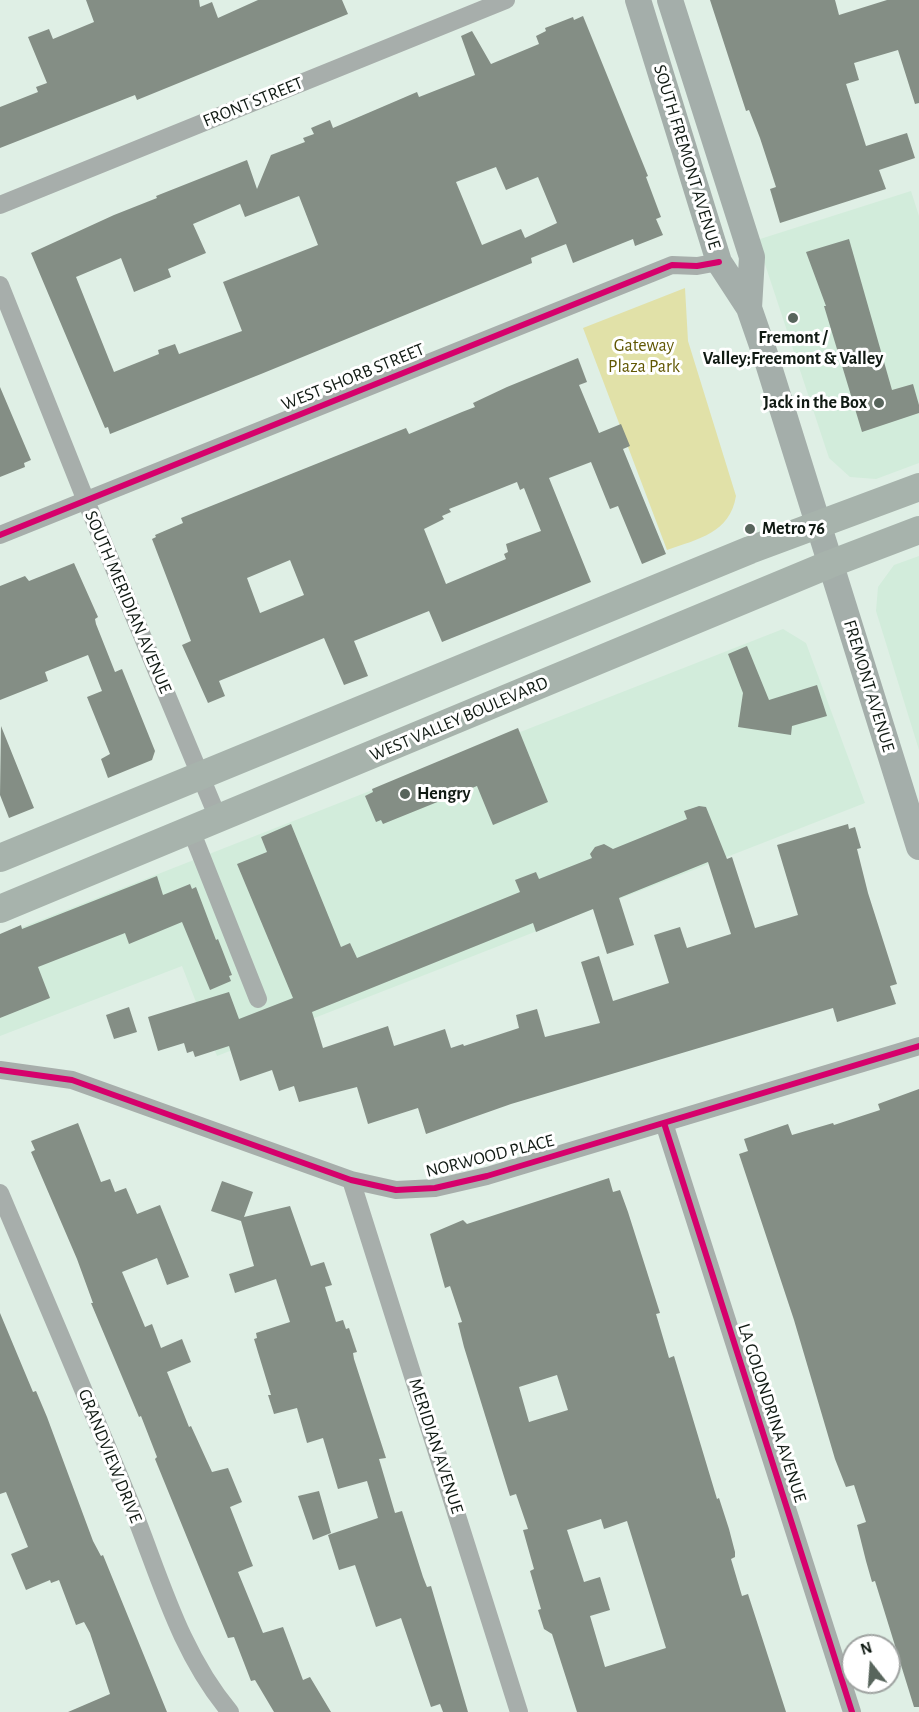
<!DOCTYPE html>
<style>
body{margin:0}
#map{position:relative;width:919px;height:1712px;overflow:hidden;background:#dfefe5;font-family:"Alegreya Sans",sans-serif}
canvas{display:block}
.north{position:absolute;left:841px;top:1634px;width:60px;height:60px;box-sizing:border-box;background:#fff;border:2px solid #9fa3a1;border-radius:50%;rotate:343deg;font-size:16px;font-weight:700;line-height:24px;text-align:center;color:#101a13}
.north::after{content:'';display:block;margin:auto;width:21px;height:27px;background:#58655c;clip-path:polygon(50% 0,100% 100%,50% 72%,0 100%)}
</style>
<div id="map">
<canvas width="919" height="1712"></canvas>
<div class="north">N</div>
</div>
<script>
const c = document.querySelector('canvas').getContext('2d');
c.lineJoin = 'round';
function fillPath(path, color) { c.fillStyle = color; c.fill(path, 'evenodd'); }
function stroke(path, color, width, dash) { c.strokeStyle = color; c.lineWidth = width; c.lineCap = dash ? 'butt' : 'round'; c.setLineDash(dash || []); c.stroke(path); }
function drawText(font, color, halo, rows, align = 'center') {
  c.font = font + ' "Alegreya Sans",sans-serif'; c.lineWidth = 6; c.setLineDash([]); c.textBaseline = 'middle'; c.strokeStyle = halo; c.fillStyle = color; for (const [text, x, y, turn = 0] of rows) {
    c.save(); c.translate(x, y); c.rotate((+turn || 0) * Math.PI / 180); c.textAlign = isNaN(turn) ? turn : align; if (halo) c.strokeText(text, 0, 0); c.fillText(text, 0, 0); c.restore();
  }
}
const built = new Path2D(`
 M911 191 919 216V463L876 479 850 477 829 458 757 240Z
 M919 556V750L876 611 878 587 894 565Z
 M783 629 806 643 865 803 217 1056 182 966 0 1036V936Z`);
const green = new Path2D(`
 M685 288 688 341 736 496C730 533 698 539 667 550L583 328Z`);
const building = new Path2D(`
 M86 0H199L200 7 212 2 218 18 258 0H342L348 14 137 100 135 95 0 148V107L38 92 36 87 47 83 28 37 49 29 53 39 94 22Z
 M710 0H835L839 15 887 0H919V103L915 104 898 50 854 63 859 80 846 84 866 146 907 133 915 158 879 170 886 189 780 223 770 189 776 187 760 138 749 110 746 111Z
 M583 16 648 176 646 177 661 217 656 219 663 235 635 246 633 239 573 263 566 244 531 258 532 263 261 374 110 434 108 427 105 428 31 253 114 215 157 198 156 196 247 160 257 189 271 155 305 142 303 138 314 134 311 128 330 120 333 128 417 92 419 97 475 75 461 36 472 31 491 64 539 44 536 36 546 31 545 28 573 17 574 20ZM496 167 506 190 538 177 557 223 525 238 521 229 482 245 456 182ZM299 196 318 245 223 282 242 331 179 354 175 344 158 350 159 354 114 372 76 277 121 258 134 292 171 277 168 269 206 253 193 224 240 204 245 217Z
 M849 239 892 390 913 384 919 405V413L862 432 824 306H826L806 252Z
 M578 358 587 382 579 385 599 433 621 424 630 446 623 449 666 554 642 564 618 506 610 509 591 462 549 478 591 582 442 642 429 611 354 641 368 676 344 685 324 638 219 681 225 696 208 703 182 645 191 641 152 539 156 537 155 535 183 523 181 518 406 428 409 434 462 412 475 407 473 403 507 387ZM517 482 520 490 524 488 541 531 506 544 508 552 504 554 506 559 446 584 424 529 444 519 442 516 451 512 449 509ZM290 560 304 595 260 613 247 578Z
 M0 387 31 460 24 463 25 467 0 477Z
 M74 563 98 617 95 619 96 624 115 672 122 669 155 751 152 760 108 778 101 759 110 754 87 697 102 691 88 655 45 672 48 681 0 700V586L25 576 29 581Z
 M747 646 769 700 817 685 827 716 792 726 791 735 738 727 743 693 728 654Z
 M1 726 34 808 9 818 0 795Z
 M518 728 548 802 493 825 477 786 383 824 381 820 376 822 365 796 373 792 372 789Z
 M699 806 706 807 727 859 732 857 755 928 798 915 777 845 848 824 849 829 855 827 861 848 857 849 868 893 897 984 890 986 896 1004 837 1022 833 1008 511 1104 426 1134 418 1108 368 1124 357 1087 299 1102 294 1086 279 1091 272 1070 240 1081 229 1046 195 1057 193 1051 187 1053 184 1043 158 1051 148 1017 229 992 239 1019 293 998 237 864 267 852 261 837 291 824 341 947 350 943 357 958 520 892 515 880 536 872 539 879 592 858 590 854 595 847 604 844 613 849 687 819 684 811ZM708 862 731 934 687 948 680 927 654 935 669 983 613 1001 599 956 581 962 600 1023 545 1037 537 1009 516 1015 519 1028 464 1046 463 1044 451 1048 445 1029 394 1046 388 1026 323 1048 312 1012 533 923 536 932 593 909 607 954 634 945 619 898Z
 M157 876 163 895 190 884 192 889 196 887 216 940 218 939 232 975 229 976 231 981 210 990 182 922 129 944 125 933 38 967 50 998 0 1018V934L21 925 22 929Z
 M129 1007 137 1032 114 1039 106 1015Z
 M919 1089V1707H914L875 1581 872 1582 866 1561 857 1525 866 1522 854 1485 846 1487 835 1459 794 1320 739 1154 748 1151 744 1139 788 1124 792 1135 833 1123 834 1125 880 1110 878 1104Z
 M78 1123 101 1182 110 1179 115 1192 126 1188 137 1214 160 1205 189 1277 167 1285 157 1258 122 1272 145 1327 152 1324 161 1348 182 1339 191 1362 167 1372 189 1427 191 1426 212 1472 228 1468 242 1502 230 1507 253 1566 238 1572 263 1633 283 1627 303 1680 310 1677 331 1712H274L255 1680 251 1681 234 1637 228 1638 155 1459 157 1457 141 1416 139 1417 91 1303H93L77 1259 31 1152 35 1150 31 1141Z
 M609 1178 613 1192 620 1190 628 1212 660 1313 656 1314 669 1358 674 1356 717 1499 719 1498 729 1529 735 1552V1557L731 1559 742 1596 748 1594 786 1712H577L552 1634 544 1629 538 1610 541 1609 530 1571 534 1569 523 1530 528 1529 516 1494 510 1496 464 1347 458 1323 462 1322 450 1286 445 1288 430 1234 463 1220 467 1224ZM557 1375 568 1410 529 1422 519 1387ZM601 1519 604 1529 627 1521 666 1648 605 1667 590 1616 610 1610 600 1577 584 1582 567 1530Z
 M222 1181 253 1192 244 1217 290 1206 311 1266 324 1262 332 1285 325 1287 336 1322 343 1320 346 1329 349 1328 357 1352 353 1353 354 1359 386 1458 379 1459 395 1513 402 1511 423 1577 427 1587 431 1586 468 1712H443L440 1704 431 1707 401 1618 376 1627 355 1565 339 1570 328 1535 378 1518 367 1481 338 1489 323 1438 307 1443 297 1408 274 1414 268 1395H271L254 1339 257 1338 256 1333 290 1322 276 1279 235 1293 229 1274 254 1266 241 1221 211 1211Z
 M0 1313 33 1392 36 1391 47 1417 93 1541 101 1556 103 1555 167 1712H68L110 1694 90 1633 84 1622 76 1625 59 1580 51 1583 50 1580 26 1590 11 1554 28 1547 6 1492 0 1494Z
 M319 1491 331 1533 313 1540 298 1496Z`);
const street = new Path2D(`
 M0 205 506 0
 M0 285 86 501 218 818
 M0 535 672 265 697 266 719 262
 M191 830 258 999
 M0 1070 72 1080 351 1180 396 1190 435 1188 487 1176 919 1046
 M664 1123 852 1712
 M351 1180 519 1712
 M0 1193C43 1295 87 1397 129 1500 159 1573 178 1650 230 1712`);
const secondary = new Path2D(`
 M638 0 719 262 749 308 766 357 919 847
 M670 0 752 257 749 308`);
const primary = new Path2D(`
 M0 858 750 550 919 487
 M0 909 830 564 919 530`);
const cycleway = new Path2D(`
 M0 535 672 265 697 266 719 262
 M0 1070 72 1080 351 1180 396 1190 435 1188 487 1176 919 1046
 M664 1123 852 1712`);
const markers = [
 [793,318,6,"#58655c"],
 [879,403,6,"#58655c"],
 [750,529,6,"#58655c"],
 [405,794,6,"#58655c"]
];
const streetNames = [
 ["FRONT STREET",253,102,-22],
 ["SOUTH FREMONT AVENUE",687,157,73],
 ["WEST SHORB STREET",353,377,-22],
 ["SOUTH MERIDIAN AVENUE",128,602,67],
 ["FREMONT AVENUE",869,686,73],
 ["WEST VALLEY BOULEVARD",459,719,-23],
 ["NORWOOD PLACE",490,1156,-14],
 ["LA GOLONDRINA AVENUE",772,1413,72],
 ["MERIDIAN AVENUE",436,1446,72],
 ["GRANDVIEW DRIVE",110,1456,68]
];
const poiNames = [
 ["Fremont /",793,338,"center"],
 ["Valley;Freemont & Valley",793,359,"center"],
 ["Jack in the Box",867,403,"right"],
 ["Metro 76",762,529],
 ["Hengry",417,794]
];
const parkNames = [
 ["Gateway",644,346],
 ["Plaza Park",644,367]
];
fillPath(built, '#d2ecdb');
fillPath(green, '#e1e1a8');
fillPath(building, '#848e85');
stroke(street, '#a7aeab', 18);
stroke(secondary, '#a4aeaa', 26);
stroke(primary, '#a7b3ac', 28);
stroke(cycleway, '#d6006c', 6);
for (const [x, y, r, color] of markers) { const dot = new Path2D(); dot.arc(x, y, r, 0, 2 * Math.PI); c.fillStyle = color; c.fill(dot); stroke(dot, '#fff', 2); }
drawText('18px', '#101a13', '#fff', streetNames);
drawText('bold 18px', '#101a13', '#fff', poiNames, 'left');
drawText('18px', '#615703', '#fff', parkNames);
</script>
